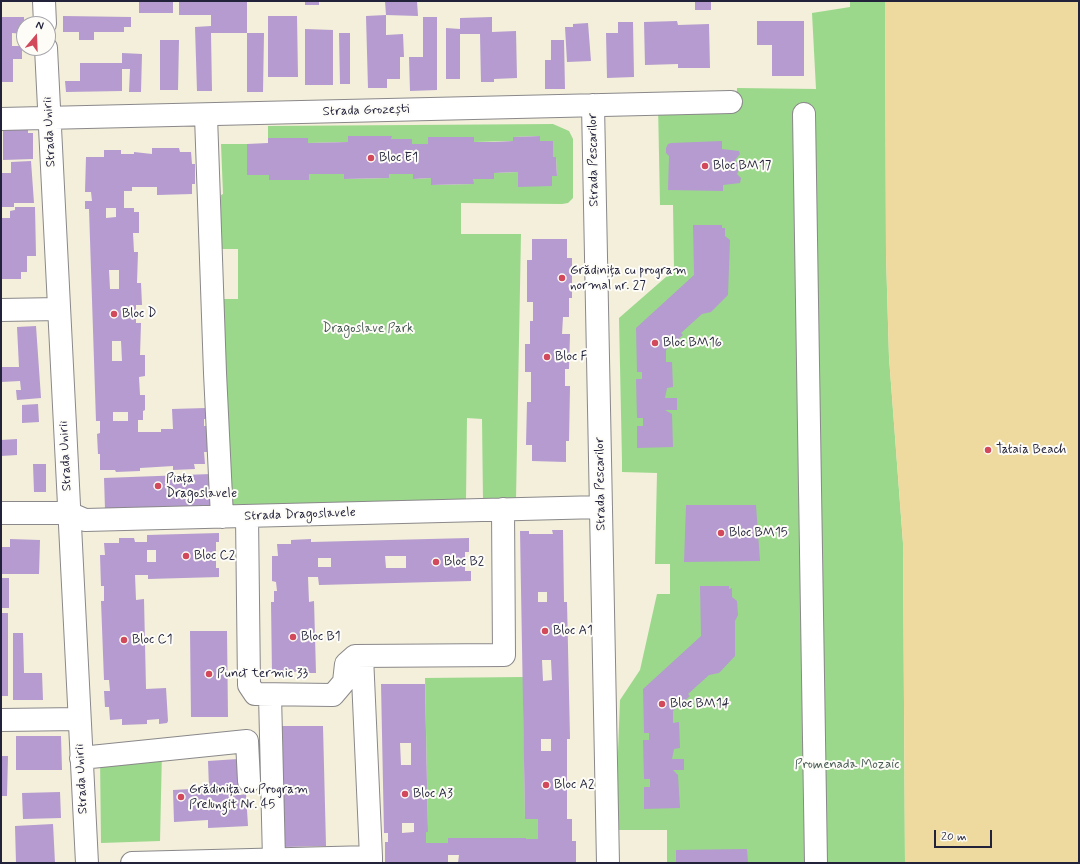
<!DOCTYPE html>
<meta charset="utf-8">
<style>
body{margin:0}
#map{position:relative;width:1080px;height:864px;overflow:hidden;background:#f3efda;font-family:Mynerve,sans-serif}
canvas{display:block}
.frame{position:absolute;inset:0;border:2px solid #22223b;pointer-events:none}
.north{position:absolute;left:16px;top:16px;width:40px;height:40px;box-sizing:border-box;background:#fdfcf7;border:1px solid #a5a5ac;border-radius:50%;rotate:19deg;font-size:11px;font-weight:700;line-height:16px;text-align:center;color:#22223b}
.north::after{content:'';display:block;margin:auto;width:14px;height:18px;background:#d1495b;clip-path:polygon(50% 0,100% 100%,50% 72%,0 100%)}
.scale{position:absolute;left:934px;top:830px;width:58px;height:18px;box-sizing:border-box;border:2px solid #22223b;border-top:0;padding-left:5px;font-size:12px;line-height:14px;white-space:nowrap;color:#22223b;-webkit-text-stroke:3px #fdfcf7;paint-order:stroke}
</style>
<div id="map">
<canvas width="1080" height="864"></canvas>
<div class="frame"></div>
<div class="north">N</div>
<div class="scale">20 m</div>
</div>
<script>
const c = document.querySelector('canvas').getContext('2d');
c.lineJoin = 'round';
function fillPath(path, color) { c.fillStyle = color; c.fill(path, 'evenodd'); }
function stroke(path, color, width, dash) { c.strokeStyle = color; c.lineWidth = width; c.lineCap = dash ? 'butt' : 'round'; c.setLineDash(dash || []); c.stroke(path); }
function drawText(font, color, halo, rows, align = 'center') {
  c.font = font + ' Mynerve,sans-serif'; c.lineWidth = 4; c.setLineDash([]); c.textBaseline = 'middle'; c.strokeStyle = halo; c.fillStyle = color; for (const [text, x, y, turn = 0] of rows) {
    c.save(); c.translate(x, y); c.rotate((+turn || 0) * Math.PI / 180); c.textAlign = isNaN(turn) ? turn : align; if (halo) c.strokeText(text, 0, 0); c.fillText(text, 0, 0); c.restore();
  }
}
const green = new Path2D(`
 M850 1H885L886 255 889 357 903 543 905 863H667V830H615L620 700 640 670 657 594H670V564H655L657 473 622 472V461L619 318 674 270 673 205H660L658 104 731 102 736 112 737 88 816 89 812 13 850 7Z
 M553 124 569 131 573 139V198L568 203 562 204 461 203V234H521L516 499 483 501 482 419 467 418 466 500 230 508 222 299H238V249H221V195L223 194 221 144H247V175H269V180H309V174H344L345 179 389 178V174H413V179L431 178V185L473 184V179H494V173L518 172V186H552V176H557L556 157H553V141H540V136L513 137V141L474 142V137H428V144H412V139H391V136H348V142L308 143V138H268V126Z
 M523 677 525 819H538V839H526L525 838H448V843H426V832H428L425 678Z
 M162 750 160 841 101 843 100 756Z`);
const sand = new Path2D(`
 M885 1H1079V863H905L903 543 889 357 886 255Z`);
const building = new Path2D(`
 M139 1H173V13H139Z
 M179 1H247V33H211L212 91H197L195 27 211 26V15H179Z
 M305 1H319V5H305Z
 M385 1H417L418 16 386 15Z
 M695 1H711V10H695Z
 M386 15V35L403 34 404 57H400V79H387V88H368L366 16Z
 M63 16 131 17V27H124V32H94V40H79V32H63Z
 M268 16H297L298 77H268Z
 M1 17H24V34L12 33V46H22V59H13V82H1Z
 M423 17H437V90L410 91 409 57H423Z
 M492 17V32L516 31 517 78 494 79V82H481L480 34H460V79H446V28L460 29V18Z
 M677 21 678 25 709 24 710 68H678V64L645 65 644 22Z
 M757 21H804V76H772V45H757Z
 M618 22H633L634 77 607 78 606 33H618Z
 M588 23 591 61 567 62 565 27H573V24Z
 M305 29 333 30V85H305Z
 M247 33H264L263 92H247Z
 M339 33H350V84H340Z
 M160 40H179L178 90H160Z
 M551 40H564L565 89H545V60H551Z
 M122 53 142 54 141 92H129L130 69H122V91L66 92 65 81H80V63H122Z
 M3 129H28V133H33V159L3 160Z
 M348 136H392L391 139H412V144H428V137H474V142H494L513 141V137L540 136V141H553V157H556L557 176H552V186L518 187V172L494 173V179H473L474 184 431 185V178L413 179V174H389V178L344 179V174H309V180H269V175H247V144L268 143V138H308V143L348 142Z
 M722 141V149L739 151 740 154 735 160 740 168 737 174 741 178 740 183 723 185V191L668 190 669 156 666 153V148L668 144 671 143Z
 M152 148H179L180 152H191L192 164H195V184H192V194L157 195V187H132V191H124V208H134V212H139V233H133L134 252H138L137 283H141L142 305H136V323H141L140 355H145V376L139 377 140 395H145V410L143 411V420H138V432H161V429H173L172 409 206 408V419H204V426H209L210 452H204L205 464H194L195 469 173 470V466L140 468V471L116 472 115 470H100V454H98L97 434 100 433V421H96L89 209H85V201H92L91 192H85L86 157H104V150H121V154H134V152L152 154ZM106 208H116V217L106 218ZM109 270H119V289H110ZM112 341H121L122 361H112ZM113 412H128V421H113Z
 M31 161 34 203H14V207H1L2 173H11V162Z
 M15 207H35L36 256H27V272H21V279H1V218H10V211L15 210Z
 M693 225H722V228H725V236L730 240 728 295 711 312 702 314 692 323 681 333 683 335 666 350V362H672L673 387 667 388 665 398H677V410H665L672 414 673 447 637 448V426H643V418H637L636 379H642V372H637L636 328 694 275Z
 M532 239H567V258H572V298H569V317H563L562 334H570L569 369H565V386H570L569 441H566V462L532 461V445H526L527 402H531V372H525V344H530V321H533V302H527V260H532Z
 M36 326 41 398 17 400 16 390H21L20 381 1 382V367H19L17 327Z
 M38 404 39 422 22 423V405Z
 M17 439V455L1 456V440Z
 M33 464H46V492H34Z
 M211 474 212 506 105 509 104 478Z
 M686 505H756L760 561 684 562Z
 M552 530H563L564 602H567L570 739H567V819H572V841H576V863H458L459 855H448V863H385V842H388V833H384L381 684H425L428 832H426V843H448V838H526V839H538V819H525L520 531H529V534H553ZM538 592H547V602H538ZM542 660H551L552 680 543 681ZM541 739H551V751H541ZM400 743H411V765H401ZM402 823H414V832L402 833Z
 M219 533V542H216V568H219V577L148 579V575H135L136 600 144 599 146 689 166 688 168 721 167 723 159 724V719L147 720V724L122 725V719L110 720 109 707H105L104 691H110L109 680H104L101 601H104V586H101L100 555H105L104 543H119V538H134L135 542H147V535ZM147 550H156V562H147Z
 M469 538V552H465V571H471V581L319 585 318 577H308L309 602 314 601 316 673H304V671L272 674 271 602H274V591H277L276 582 272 581V556H278L277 544H291V540L311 539V542ZM385 556H406V568H386ZM318 558H331V567H318Z
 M10 539 40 540 39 574H1V547H10Z
 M1 578H9V608H1Z
 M700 586H729V589L732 588V597L737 601 738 615 735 621V656L719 673 709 675 688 694 690 696 673 711V723L679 722 680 748 674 749 672 759H684V770H673L678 775 680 808 644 809V787H650V779H644L643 740H649V733H644L643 689 701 636Z
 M1 613H8V696H1Z
 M190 631H227L228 717H191Z
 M13 633H23L24 673H42L43 700H13Z
 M282 726H323L326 846 284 847Z
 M16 736H61L62 770H16Z
 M1 756H8L7 796H1Z
 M238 759 240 795 246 794 248 826 208 828V820L174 822 173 790 209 788 208 761Z
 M60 792 61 818 23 819 22 793Z
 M53 824 55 863H16L15 826Z
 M747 849 748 863H676V850Z`);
const minor = new Path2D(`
 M44 1 45 24
 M46 48 87 863
 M593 105 608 863
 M804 114 816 863
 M206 116 215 373 222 517
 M1 119 731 102
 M1 310 59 309
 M1 513H69L85 520 601 507
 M247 516 249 685 255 694 333 695 344 682 346 664 355 656 504 655 503 509
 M362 656 371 857
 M270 695 274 860
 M1 720 79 719
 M81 758 247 741 249 781
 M132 863 371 857V863`);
const markers = [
 [371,158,4,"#d1495b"],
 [705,166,4,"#d1495b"],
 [562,278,4,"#d1495b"],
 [114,314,4,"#d1495b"],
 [655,343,4,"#d1495b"],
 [547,357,4,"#d1495b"],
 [988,450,4,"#d1495b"],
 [158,486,4,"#d1495b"],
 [721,533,4,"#d1495b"],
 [186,556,4,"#d1495b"],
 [436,562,4,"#d1495b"],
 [545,631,4,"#d1495b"],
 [293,637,4,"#d1495b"],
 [124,640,4,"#d1495b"],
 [209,674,4,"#d1495b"],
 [662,704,4,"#d1495b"],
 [546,785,4,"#d1495b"],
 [405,794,4,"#d1495b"],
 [181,797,4,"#d1495b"]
];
const streetNames = [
 ["Strada Grozești",366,111,-2],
 ["Strada Unirii",50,132,-93],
 ["Strada Pescarilor",594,160,-91],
 ["Strada Unirii",66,456,-93],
 ["Strada Pescarilor",601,484,-91],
 ["Strada Dragoslavele",300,515,-2],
 ["Strada Unirii",82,779,-93]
];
const poiNames = [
 ["Bloc E1",379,158],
 ["Bloc BM17",713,166],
 ["Grădinița cu program",570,271],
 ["normal nr. 27",570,286],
 ["Bloc D",122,314],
 ["Bloc BM16",663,343],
 ["Bloc F",555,357],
 ["Tataia Beach",996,450],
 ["Piața",166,479],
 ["Dragoslavele",166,494],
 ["Bloc BM15",729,533],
 ["Bloc C2",194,556],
 ["Bloc B2",444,562],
 ["Bloc A1",553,631],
 ["Bloc B1",301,637],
 ["Bloc C1",132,640],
 ["Punct termic 33",217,674],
 ["Bloc BM14",670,704],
 ["Bloc A2",554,785],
 ["Grădinița cu Program",189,790],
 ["Prelungit Nr. 45",189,805],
 ["Bloc A3",413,794]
];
const parkNames = [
 ["Dragoslave Park",368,329],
 ["Promenada Mozaic",847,765]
];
fillPath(green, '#9bd88c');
fillPath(sand, '#eeda9e');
fillPath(building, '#b59bcf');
stroke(minor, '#8a888a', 24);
stroke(minor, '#fff', 22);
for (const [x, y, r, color] of markers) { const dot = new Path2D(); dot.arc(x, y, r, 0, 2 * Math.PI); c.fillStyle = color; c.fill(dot); stroke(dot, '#fdfcf7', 1.5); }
drawText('13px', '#22223b', '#fdfcf7', streetNames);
drawText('13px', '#22223b', '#fdfcf7', poiNames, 'left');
drawText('13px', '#465953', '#fdfcf7', parkNames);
</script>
